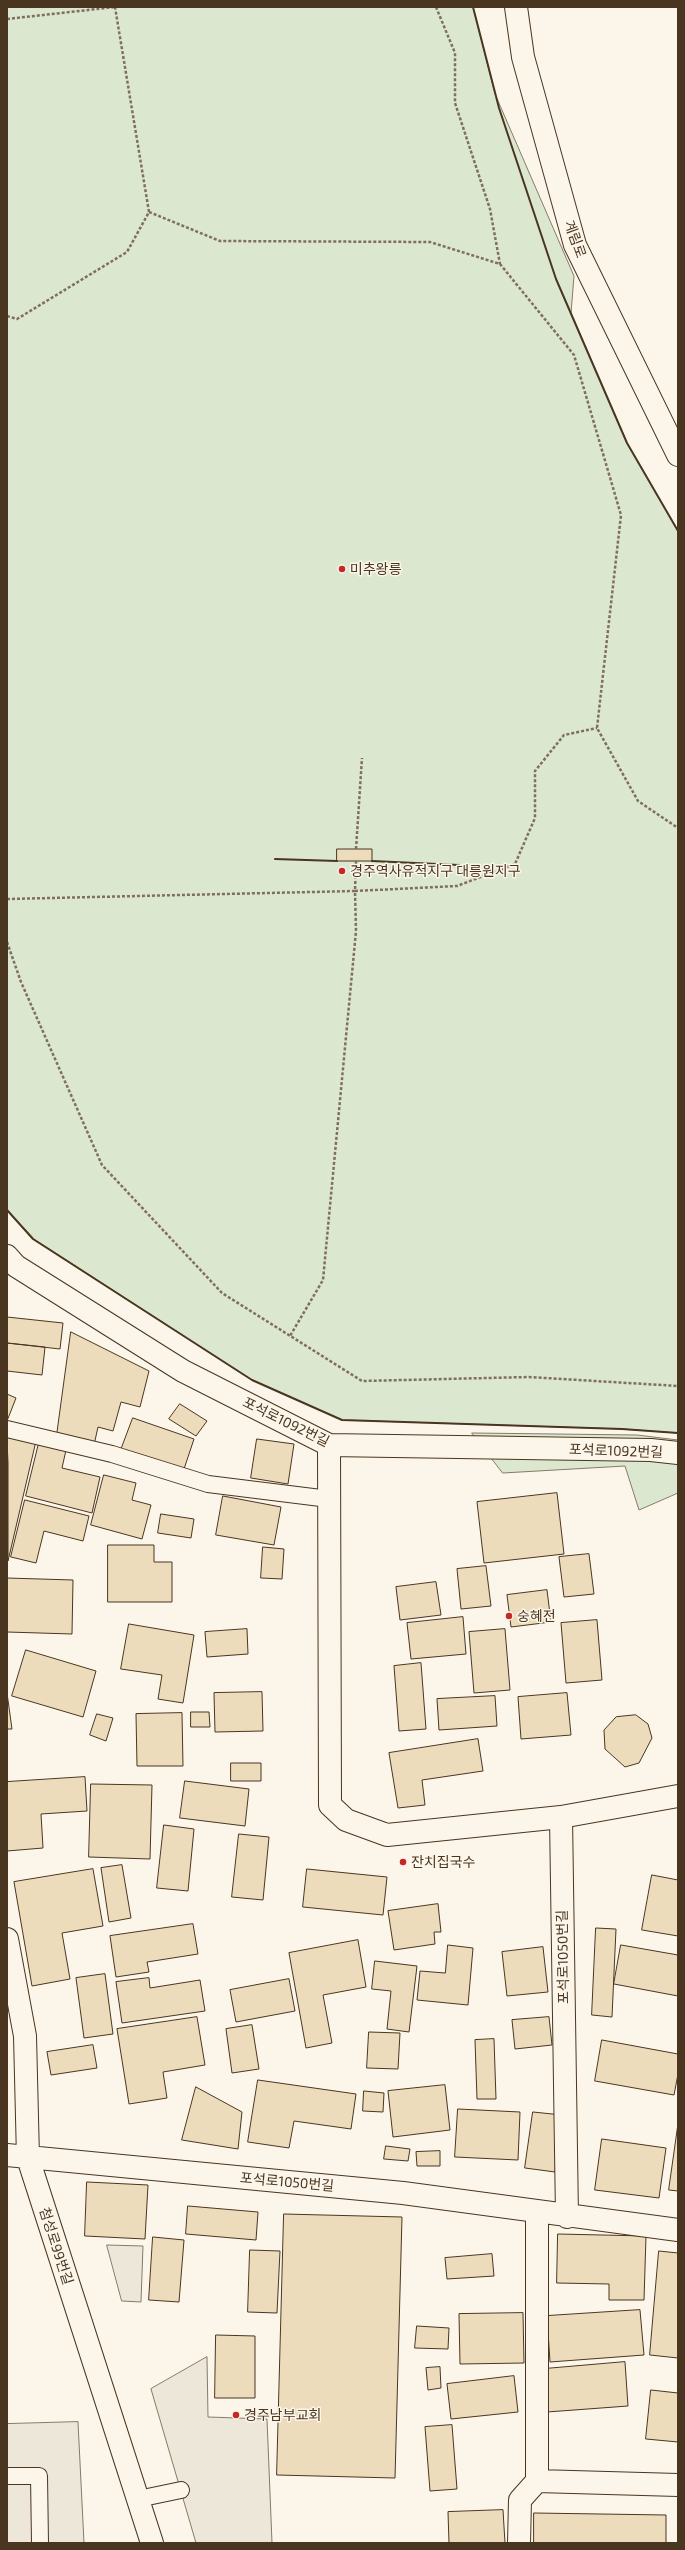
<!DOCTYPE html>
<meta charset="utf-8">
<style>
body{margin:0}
#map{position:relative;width:685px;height:2550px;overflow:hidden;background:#fbf6e9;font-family:"Exo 2",sans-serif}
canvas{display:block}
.frame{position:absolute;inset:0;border:8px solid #4a3520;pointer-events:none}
</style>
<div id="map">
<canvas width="685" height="2550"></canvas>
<div class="frame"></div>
</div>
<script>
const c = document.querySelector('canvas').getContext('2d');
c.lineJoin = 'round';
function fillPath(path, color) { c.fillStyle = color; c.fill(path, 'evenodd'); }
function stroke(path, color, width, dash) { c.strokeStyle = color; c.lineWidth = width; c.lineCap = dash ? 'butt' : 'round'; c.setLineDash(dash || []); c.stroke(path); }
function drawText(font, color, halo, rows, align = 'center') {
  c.font = font + ' "Exo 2","Noto Sans KR",sans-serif'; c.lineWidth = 3; c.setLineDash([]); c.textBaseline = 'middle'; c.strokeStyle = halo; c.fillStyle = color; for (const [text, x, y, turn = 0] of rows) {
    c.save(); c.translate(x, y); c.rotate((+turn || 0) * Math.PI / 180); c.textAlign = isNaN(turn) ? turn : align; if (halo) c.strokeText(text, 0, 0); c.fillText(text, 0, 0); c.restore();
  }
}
const green = new Path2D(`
 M7 7H473L495 94 574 276 571 313 627 443 678 531V1433L622 1429 342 1420 252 1380 34 1239 7 1210Z
 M472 1433 637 1435 678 1440V1493L639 1510 625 1466 503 1473Z`);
const parking = new Path2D(`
 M107 2245 143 2246 141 2302 122 2301Z
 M207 2357 208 2417 267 2419 272 2543H196L151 2389Z
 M78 2422 84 2543H7V2424Z`);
const building = new Path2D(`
 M337 849H372V861H337Z
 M7 1317 63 1323 60 1349 7 1343Z
 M71 1332 149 1371 140 1407 121 1402 113 1431 98 1427 94 1445 57 1435Z
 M7 1343 45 1347 42 1375 7 1371Z
 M7 1394 16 1398 7 1421Z
 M180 1404 207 1421 196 1436 169 1419Z
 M133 1418 194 1439 183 1472 121 1450Z
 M7 1434 36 1441 8 1561V1463Z
 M257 1439 294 1444 288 1484 251 1478Z
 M39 1443 66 1450 62 1468 100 1477 92 1513 26 1496Z
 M104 1475 136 1483 132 1500 151 1505 142 1539 91 1525Z
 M557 1493 564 1554 484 1563 477 1502Z
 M223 1496 281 1507 274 1545 216 1535Z
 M25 1500 89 1516 83 1541 44 1531 36 1563 11 1557Z
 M161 1514 194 1519 191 1538 158 1533Z
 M108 1545H154V1562H172V1602H108Z
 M263 1547 284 1549 282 1579 261 1578Z
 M589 1554 594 1594 564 1597 559 1557Z
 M486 1566 491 1606 461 1609 457 1569Z
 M7 1578 73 1580 72 1634 7 1632Z
 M436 1582 441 1615 400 1620 396 1587Z
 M547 1590 551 1622 511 1627 507 1595Z
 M463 1617 466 1654 411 1659 407 1623Z
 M597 1620 602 1680 566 1683 561 1623Z
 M129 1624 194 1635 183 1703 158 1699 162 1675 121 1669Z
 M247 1629 248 1654 207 1657 205 1632Z
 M505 1629 510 1690 474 1693 469 1632Z
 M26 1650 96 1671 83 1717 12 1696Z
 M421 1663 426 1729 399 1731 394 1666Z
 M262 1692 263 1731 215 1732 214 1693Z
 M7 1693 12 1729H7Z
 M567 1693 571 1735 521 1739 518 1697Z
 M495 1696 497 1726 439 1730 437 1699Z
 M191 1712H209L210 1727H191Z
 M182 1713 183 1766H137L136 1714Z
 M97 1714 113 1718 106 1741 90 1735Z
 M636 1715 648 1724 652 1738 639 1763 625 1767 605 1749 604 1730 616 1717Z
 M478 1739 483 1771 422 1780 425 1805 398 1808 389 1753Z
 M231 1763H261V1781H231Z
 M85 1777 87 1811 41 1814 43 1848 7 1851V1782Z
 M185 1781 249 1789 245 1826 180 1818Z
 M91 1784 152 1785 150 1859 89 1857Z
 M164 1825 194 1829 188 1891 157 1888Z
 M239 1834 269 1837 263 1900 232 1897Z
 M122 1865 131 1918 109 1922 101 1868Z
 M93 1869 103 1926 62 1933 70 1979 32 1986 14 1882Z
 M307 1869 387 1877 383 1915 303 1907Z
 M652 1875 678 1880V1936L642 1930Z
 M438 1904 441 1932H434L435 1944 394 1950 388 1911Z
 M193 1924 198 1954 147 1962 149 1972 116 1977 110 1936Z
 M596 1928 616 1929 612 2017 592 2015Z
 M358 1940 366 1987 323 1995 332 2043 306 2048 289 1953Z
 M448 1945 473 1948 468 2005 417 2000 420 1971 445 1973Z
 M621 1945 678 1955V1996L614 1984Z
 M543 1947 548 1992 507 1996 502 1952Z
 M375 1961 417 1966 409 2032 387 2029 391 1991 372 1989Z
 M105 1974 113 2034 84 2038 76 1978Z
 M149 1978 150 1988 200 1980 205 2011 122 2023 116 1982Z
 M289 1979 295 2011 236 2022 230 1990Z
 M197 2017 205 2065 163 2072 167 2098 129 2104 117 2029Z
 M549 2017 552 2045 515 2049 512 2020Z
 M252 2025 259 2069 232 2073 226 2029Z
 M369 2032 400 2033 398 2069 367 2068Z
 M494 2039 496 2099H477L475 2040Z
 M602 2040 678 2054V2074L674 2095 595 2081Z
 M93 2045 97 2068 51 2075 47 2052Z
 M258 2080 356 2094 351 2129 294 2121 289 2148 248 2142Z
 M445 2085 450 2130 393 2137 388 2091Z
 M196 2087 242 2112 238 2149 182 2140Z
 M364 2091 384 2093 383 2112 363 2111Z
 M458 2109 520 2112 518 2160 455 2157Z
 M533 2112 562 2115 555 2172 525 2168Z
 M678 2124V2191L669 2190Z
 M602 2139 666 2148 659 2198 595 2190Z
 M386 2146 410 2149 408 2161 384 2159Z
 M440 2151V2166H417L416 2152Z
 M87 2182 148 2185 145 2239 85 2236Z
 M188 2206 258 2212 256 2240 186 2234Z
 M284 2214 402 2217 395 2478 277 2475Z
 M558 2234 646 2236 644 2300H609V2284L557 2283Z
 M153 2237 184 2240 179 2302 149 2300Z
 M250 2250 280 2251 277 2313 248 2312Z
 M659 2251 678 2253V2358L650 2355Z
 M492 2254 494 2276 447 2279 445 2258Z
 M640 2310 644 2355 550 2362 547 2316Z
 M523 2313 524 2363 460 2364 459 2314Z
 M417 2326 449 2328 448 2349 415 2348Z
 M216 2335 255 2336V2398H215Z
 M625 2362 628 2406 547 2412 544 2369Z
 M440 2367 441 2388 428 2390 426 2368Z
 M514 2376 518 2412 451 2419 447 2384Z
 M651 2390 678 2393V2442L646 2439Z
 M452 2425 457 2489 430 2491 425 2427Z
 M503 2510 505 2543H449L448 2512Z
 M534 2513 666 2515V2543H534Z`);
const path = new Path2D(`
 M436 7 455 53V103L490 209 500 264
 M7 19 115 7
 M149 212 220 241 430 242 500 264 574 355 621 515 597 728 638 801 678 828
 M7 316 17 319 127 252 149 212 115 7
 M356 849 362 758
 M356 861 355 891 457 886 515 864 535 818V771L564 735 597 728
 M7 899 355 891 356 931 323 1280 290 1336
 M7 942 21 982 102 1165 222 1293 362 1381 529 1377 678 1386`);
const service = new Path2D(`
 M7 1429 112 1454 208 1484 329 1499
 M7 2476H39L40 2543
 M138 2499 181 2490`);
const minor = new Path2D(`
 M7 1256 16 1266 183 1371 329 1445 651 1450 678 1453
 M329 1445 330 1805 346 1820 387 1835 561 1817
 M7 1939 25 2036 28 2158 152 2543
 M7 2155 403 2193 678 2230
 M567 2217 561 1817 678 1796
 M537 2481 678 2485
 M519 2543 520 2500 537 2481V2211`);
const tertiary = new Path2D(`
 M516 7 523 57 575 245 678 455`);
const wall = new Path2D(`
 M473 7 499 108 556 279 627 443 678 531
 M275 859 337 861
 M372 861 459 865
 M7 1210 33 1239 252 1380 342 1420 622 1429 678 1433`);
const markers = [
 [342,569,4,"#c62828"],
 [342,871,4,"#c62828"],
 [509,1616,4,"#c62828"],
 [403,1862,4,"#c62828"],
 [236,2415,4,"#c62828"]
];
const streetNames = [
 ["계림로",575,239,70],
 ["포석로1092번길",286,1422,26],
 ["포석로1092번길",616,1451,2],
 ["포석로1050번길",563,1957,-91],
 ["포석로1050번길",287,2182,5],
 ["첨성로99번길",56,2246,72]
];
const poiNames = [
 ["미추왕릉",350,569],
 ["경주역사유적지구 대릉원지구",350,871],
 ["숭혜전",517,1616],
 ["잔치집국수",411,1862],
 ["경주남부교회",244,2415]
];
fillPath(green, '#dce7d0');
stroke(green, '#887966', 1);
fillPath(parking, '#ede7d9');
stroke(parking, '#887966', 1);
fillPath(building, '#ecdcbc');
stroke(building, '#4a3520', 1);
stroke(service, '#4a3520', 18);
stroke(minor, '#4a3520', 24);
stroke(tertiary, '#4a3520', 24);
stroke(path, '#7f6f5c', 2.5, [3, 2]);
stroke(service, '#fbf6e9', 16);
stroke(minor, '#fbf6e9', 22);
stroke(tertiary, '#fbf6e9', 22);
stroke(wall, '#4a3520', 2);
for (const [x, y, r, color] of markers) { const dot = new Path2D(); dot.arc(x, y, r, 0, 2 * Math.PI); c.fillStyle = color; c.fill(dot); stroke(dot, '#fbf6e9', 1.5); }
drawText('14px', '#4a3520', '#fbf6e9', streetNames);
drawText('14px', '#4a3520', '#fbf6e9', poiNames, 'left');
</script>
